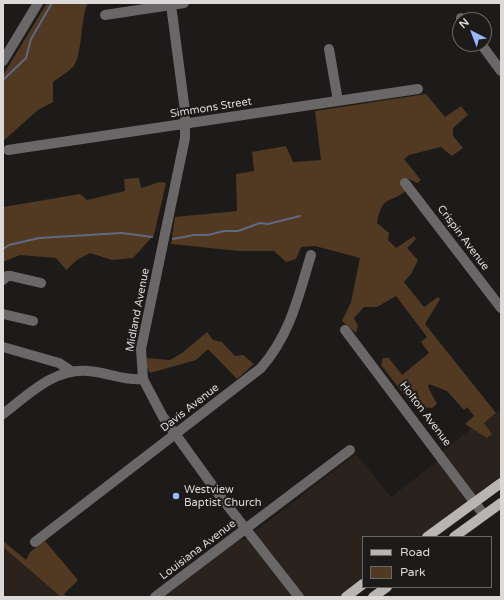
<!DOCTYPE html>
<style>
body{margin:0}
#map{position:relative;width:504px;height:600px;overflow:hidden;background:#1d1b19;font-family:"Varela Round",sans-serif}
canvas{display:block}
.frame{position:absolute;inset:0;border:4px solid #dbdad8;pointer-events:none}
.legend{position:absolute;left:362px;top:536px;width:130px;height:52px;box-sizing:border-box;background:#1d1b19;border:1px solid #696765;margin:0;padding:5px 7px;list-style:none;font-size:12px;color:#dbdad8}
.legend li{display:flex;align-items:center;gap:8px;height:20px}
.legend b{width:20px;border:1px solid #696765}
.north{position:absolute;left:452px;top:12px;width:40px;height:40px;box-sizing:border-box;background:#1d1b19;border:1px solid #696765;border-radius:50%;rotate:318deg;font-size:11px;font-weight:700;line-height:16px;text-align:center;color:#dbdad8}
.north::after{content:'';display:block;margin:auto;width:14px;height:18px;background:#9bb4fd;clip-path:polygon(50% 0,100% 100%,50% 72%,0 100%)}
</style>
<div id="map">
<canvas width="504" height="600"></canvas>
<div class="frame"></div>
<ul class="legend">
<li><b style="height:5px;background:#b8b5b3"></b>Road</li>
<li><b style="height:11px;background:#513922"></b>Park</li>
</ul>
<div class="north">N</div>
</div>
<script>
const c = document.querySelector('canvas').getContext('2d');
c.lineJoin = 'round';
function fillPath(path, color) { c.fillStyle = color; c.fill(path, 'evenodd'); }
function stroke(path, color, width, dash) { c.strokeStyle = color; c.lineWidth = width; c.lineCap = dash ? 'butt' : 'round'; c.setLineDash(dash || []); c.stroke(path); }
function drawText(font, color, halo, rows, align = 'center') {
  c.font = font + ' "Varela Round",sans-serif'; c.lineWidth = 4; c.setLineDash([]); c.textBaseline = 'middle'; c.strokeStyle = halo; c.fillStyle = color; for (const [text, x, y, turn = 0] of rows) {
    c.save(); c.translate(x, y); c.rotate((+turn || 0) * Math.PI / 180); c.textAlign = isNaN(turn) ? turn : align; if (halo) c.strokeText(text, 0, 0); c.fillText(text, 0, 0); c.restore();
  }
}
const built = new Path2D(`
 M501 409V476L419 537H363V579L340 597H163L240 540 245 539 356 454 391 497 439 460 444 450 472 428 487 438 492 434 484 423Z
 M3 547 5 549 61 597H3Z`);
const green = new Path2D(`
 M47 3H88C80 17 83 55 73 67 67 73 59 77 53 82V102L38 110 3 141V75Z
 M426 94 445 117 461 106 468 115 453 128V136L463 148 452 156 441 147 409 155 404 159 421 180 417 183 407 178 402 182 406 191C387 205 383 194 377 223L389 233 388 240 396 248 414 236 416 239 407 248 418 260 411 274 404 282 424 307 438 297 440 299 425 324 496 413 484 423 492 434 487 438 465 424 474 416 467 407 464 410 447 391 429 384 428 387 437 404 432 408 413 406 381 365 383 358H389L402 375 429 353 421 342 427 337 396 296 377 307H364L354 318 358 326 356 333 342 321 351 302 360 258 315 246 301 247 296 259 286 262 274 251H239L171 244 175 217 237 211 236 174 254 171 252 152 286 146 293 162 321 160 315 111Z
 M139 178 141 188 160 182 166 183 154 235 133 258 112 260 90 253 77 260 66 270 56 258 20 255 3 262V207L80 194 87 200 125 191 124 179Z
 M207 332 213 340 222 342 235 356 243 355 254 364 237 379 208 349 196 360 150 373 146 366 147 358 170 360 182 353Z
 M3 541 26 560 30 552 45 541 78 580 64 594 67 597H61L3 547Z`);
const stream = new Path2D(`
 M3 80 26 58 31 39 52 3
 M173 239 194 235H208L224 231H238L260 223 268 224 300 216
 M3 249 9 245 39 238 122 233 152 237`);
const minor = new Path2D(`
 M171 5 185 111V138L141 349 143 379 163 417 220 496 299 597
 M105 15 184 3
 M461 18 462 20
 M481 44 501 71
 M329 49 338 101
 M3 61 38 3
 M8 150 418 89
 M405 183 501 308
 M3 280 7 276H11L41 283
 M3 314 33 321
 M345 330 484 515
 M3 347 59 363 71 371
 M3 414C28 395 54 368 88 371 107 372 123 381 143 379
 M35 542 261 368C291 333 298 297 311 255
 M155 597 350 450`);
const major = new Path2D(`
 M427 537 501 483
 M454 537 501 503
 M346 597 363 584
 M373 597 387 587`);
const markers = [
 [176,496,4,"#9bb4fd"]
];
const streetNames = [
 ["Simmons Street",211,108,-9],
 ["Crispin Avenue",463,238,53],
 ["Midland Avenue",138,310,-79],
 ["Davis Avenue",190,408,-38],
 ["Holton Avenue",425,414,53],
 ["Louisiana Avenue",198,550,-37]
];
const poiNames = [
 ["Westview",184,490],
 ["Baptist Church",184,503]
];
fillPath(built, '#29221d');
fillPath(green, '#513922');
stroke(stream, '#606983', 2);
stroke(minor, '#696767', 10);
stroke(major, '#b8b5b3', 10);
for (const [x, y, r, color] of markers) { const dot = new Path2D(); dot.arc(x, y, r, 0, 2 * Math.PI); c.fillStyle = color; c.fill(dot); stroke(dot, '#1d1b19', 1.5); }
drawText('11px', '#dbdad8', '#1d1b19', streetNames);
drawText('11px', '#dbdad8', '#1d1b19', poiNames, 'left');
</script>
